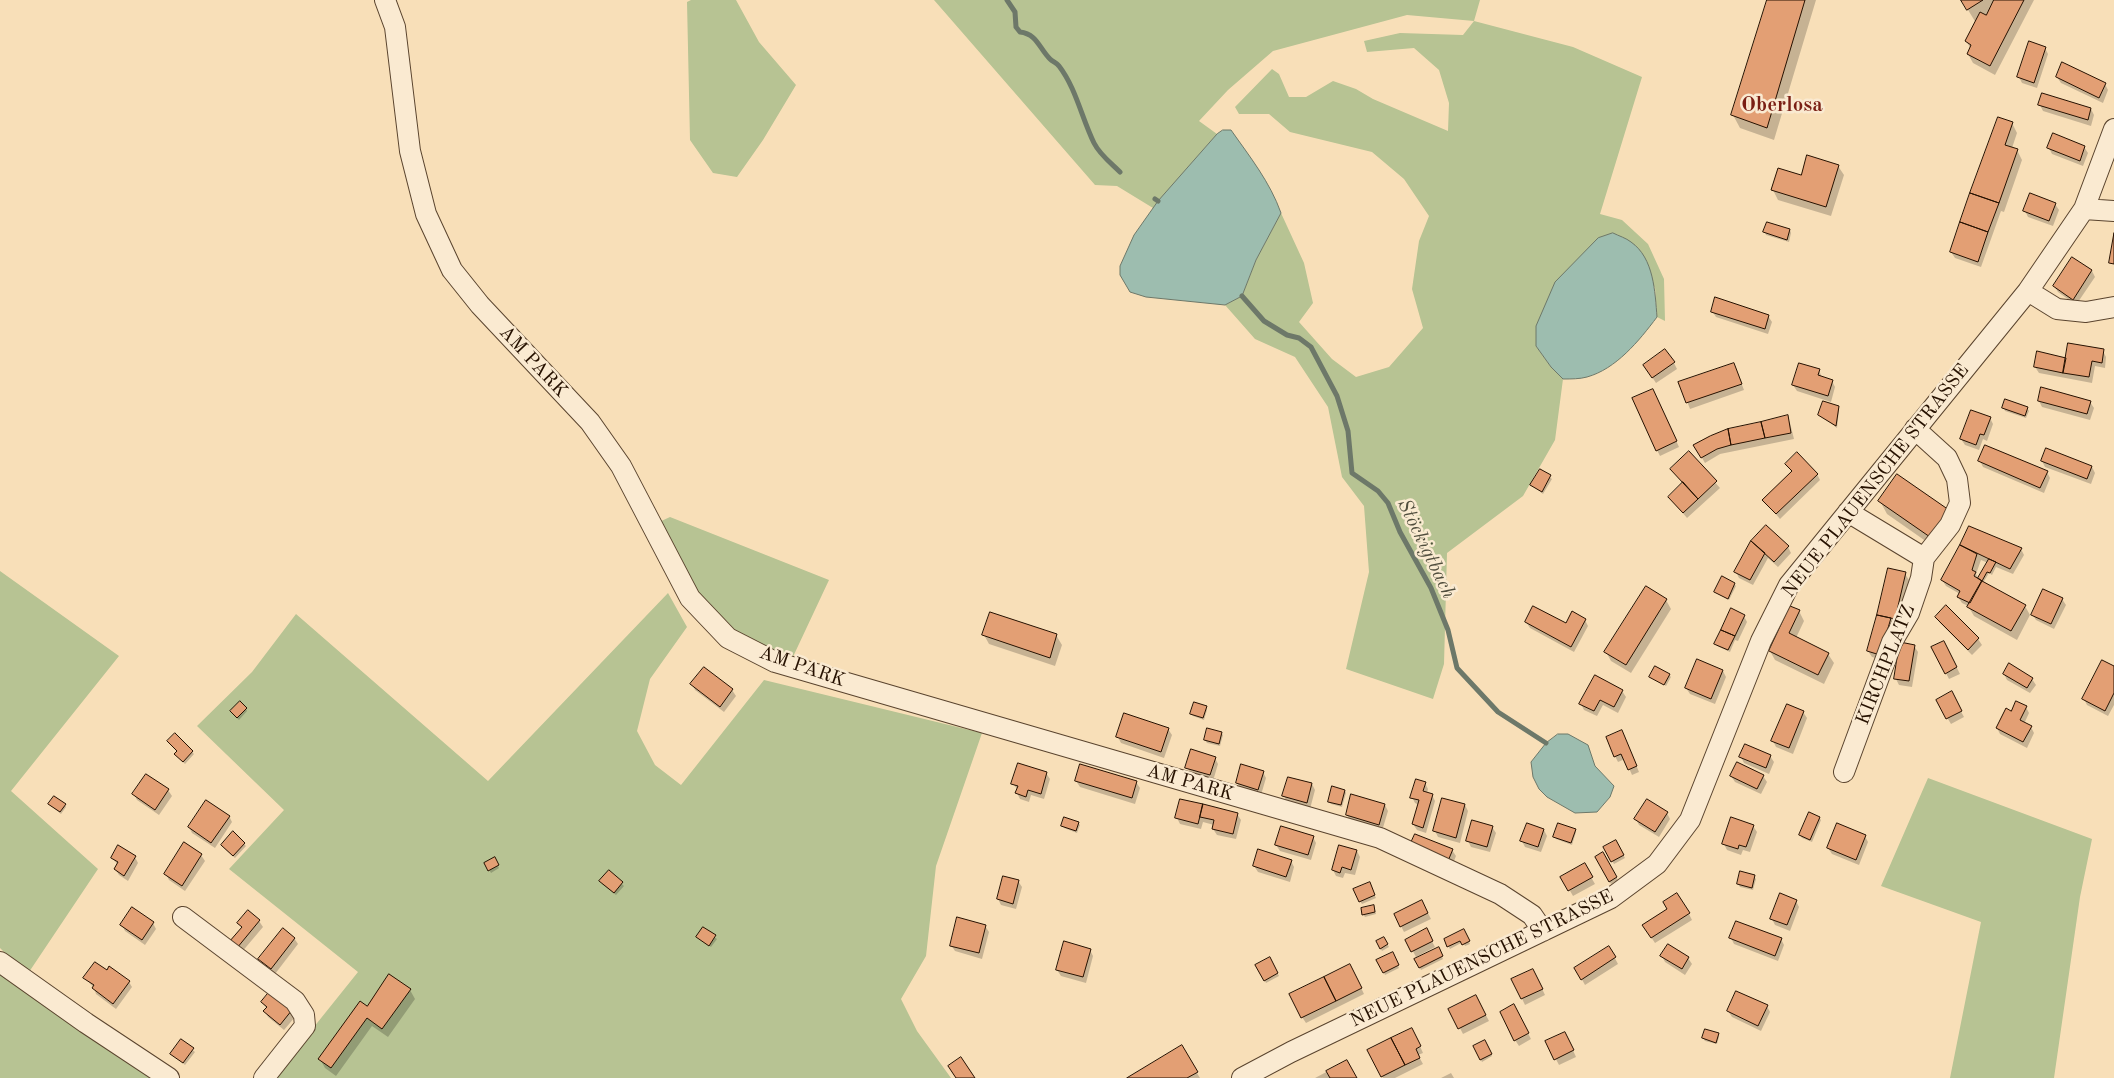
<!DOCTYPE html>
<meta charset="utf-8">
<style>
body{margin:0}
canvas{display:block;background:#f8dfb8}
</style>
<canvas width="2114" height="1078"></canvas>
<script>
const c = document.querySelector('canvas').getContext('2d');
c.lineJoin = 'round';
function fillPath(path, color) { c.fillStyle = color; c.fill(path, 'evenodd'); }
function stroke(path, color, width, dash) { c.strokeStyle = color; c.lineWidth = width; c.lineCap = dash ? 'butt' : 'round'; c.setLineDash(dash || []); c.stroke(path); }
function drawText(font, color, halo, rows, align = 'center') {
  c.font = font + ' "Old Standard TT",serif'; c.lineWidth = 5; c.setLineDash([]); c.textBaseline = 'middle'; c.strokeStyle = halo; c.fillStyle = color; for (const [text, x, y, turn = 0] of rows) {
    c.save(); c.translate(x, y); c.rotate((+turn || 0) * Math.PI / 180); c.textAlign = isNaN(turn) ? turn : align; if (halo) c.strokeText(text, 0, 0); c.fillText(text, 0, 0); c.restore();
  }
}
const green = new Path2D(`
 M691 0H736L759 42 796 85 763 140 737 177 713 173 690 140 687 2Z
 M934 0H1480L1474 21 1573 47 1642 77 1600 214 1622 220 1648 244 1664 279 1665 321 1657 317 1655 287 1536 326V346L1551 367 1563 379 1555 440 1523 496 1447 553 1444 664 1433 699 1346 669 1369 572 1364 506 1342 477 1328 407 1295 357 1255 339 1225 305 1242 296 1256 260 1281 213 1304 263 1313 303 1299 322 1332 359 1356 377 1389 367 1423 328 1412 289 1419 241 1429 216 1404 179 1372 152 1290 132 1269 114H1239L1235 107 1272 69 1279 74 1289 97H1306L1333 81 1356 89 1373 99 1448 131 1449 103 1439 70 1414 48 1367 52 1364 41 1400 33 1463 35 1474 21 1407 15 1273 51 1228 90 1199 121 1217 134 1153 208 1117 186 1095 185Z
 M670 517 829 580 791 661 733 636 689 580 657 523Z
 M0 571 119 656 11 791 98 869 27 975 0 948Z
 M668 593 687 627 650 679 637 731 655 765 681 785 764 680 982 733 936 866 926 956 901 999 917 1031 951 1078H273L358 972 229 869 284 810 197 726 252 672 296 614 488 781Z
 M1928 778 2092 839 2080 897 2054 1078H1950L1981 922 1881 886Z
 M0 969 53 1011 151 1078H0Z`);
const water = new Path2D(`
 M1223 130H1231C1250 157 1270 182 1281 213L1256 260 1242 296 1225 305 1146 297 1130 292 1120 275V266L1134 235 1158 201 1217 134Z
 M1613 233C1619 236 1626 238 1631 242 1654 258 1655 292 1657 317 1639 341 1616 369 1587 377 1580 379 1571 379 1563 379L1551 367 1536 346V326L1555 282 1598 238Z
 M1558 734H1568L1588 745 1595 766 1614 786 1610 797 1597 812 1575 813 1547 797 1539 789 1533 777 1531 762 1546 743Z`);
const shadow = new Path2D(`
 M1768 0H1816L1774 140 1740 128 1733 115Z
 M1962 0H2034L1995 75 1973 63 1968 54 1971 49 1966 41 1976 23Z
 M2045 48 2048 54 2037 88 2022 83 2019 77Z
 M2057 77 2105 84 2108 90 2103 103 2061 83Z
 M2040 105 2091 109 2094 115 2091 126 2043 111Z
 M2012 123 2017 133 2012 148 2017 150 2022 160 2004 212 2001 211 1981 267 1955 258 1951 252Z
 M2084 147 2088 153 2083 166 2052 154 2049 148Z
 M1838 166 1844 175 1831 216 1778 200 1773 190 1802 177Z
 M2055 204 2059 210 2053 226 2028 217 2025 211Z
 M1790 230 1791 233 1789 242 1766 235 1765 232Z
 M2073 258 2092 271 2095 277 2076 305 2058 292 2054 286Z
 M1712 311 1768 316 1772 322 1768 334 1716 317Z
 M2103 351 2106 357 2105 368 2095 366 2092 383 2039 373 2035 367Z
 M1674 363 1677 369 1656 383 1648 371Z
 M1734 364 1744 390 1690 409 1680 383Z
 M1819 370 1822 378 1832 381 1835 387 1831 402 1797 391 1793 385Z
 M1656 396 1679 447 1660 456 1657 450Z
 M2039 401 2090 402 2094 408 2090 420 2042 407Z
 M1838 407 1839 410 1837 428 1819 414Z
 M2004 408H2027L2029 411 2026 418 2005 411Z
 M1787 417 1790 423 1794 439 1720 454 1705 463 1695 446Z
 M1990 418 1993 424 1987 441 1983 439 1979 450 1965 445 1961 439Z
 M1689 453 1720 488 1687 518 1669 497 1684 484 1672 469Z
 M1980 461 2047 472 2050 478 2044 493 1983 467Z
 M2042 461 2092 467 2095 473 2091 484 2045 467Z
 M1786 464 1817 474 1820 480 1780 519 1764 500 1792 472Z
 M1541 470 1552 479 1543 494 1532 485Z
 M1898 475 1937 549 1887 514 1880 501Z
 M1970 528 2021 549 2024 555 2013 574 1996 567 1992 575 1989 573 1983 583 2025 606 2030 615 2017 640 1974 616 1968 606 1962 603 1958 597 1960 594 1946 586 1942 580ZM1981 560 1988 563 1979 580 1976 574Z
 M1752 542 1788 547 1791 553 1778 567 1768 558 1753 585 1739 578 1736 572Z
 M1905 574 1909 580 1898 624 1883 660 1872 657 1868 651Z
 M1734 584 1736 586 1729 600 1715 592Z
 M2062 599 2066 605 2054 629 2036 620 2032 614Z
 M1666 600 1671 609 1631 673 1611 661 1606 652Z
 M1946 607 1978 639 1982 645 1972 655 1940 623 1936 617Z
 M1799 611 1804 621 1796 638 1828 654 1834 663 1824 684 1775 660 1770 651Z
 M1744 616 1747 622 1738 641 1735 640 1730 652 1717 646 1716 644Z
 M1585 620 1588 626 1574 652 1530 628 1526 622 1566 625Z
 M984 635H1056L1062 645 1055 666 989 644Z
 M1914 646 1918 652 1912 687 1899 685 1896 679Z
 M1947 648 1960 674 1949 679 1946 673Z
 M2114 667V705L2108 716 2087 705 2084 699Z
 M704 668 732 690 736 696 724 712 695 690 692 684Z
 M1723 671 1726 677 1715 704 1690 694 1686 688Z
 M2004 674 2032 679 2036 685 2030 693 2007 680Z
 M1669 675 1671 677 1666 686 1651 676Z
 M1622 691 1626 697 1618 713 1603 705 1597 716 1584 710 1581 704Z
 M1951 693 1964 717 1951 724 1937 701Z
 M1206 707 1207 710 1204 720 1193 716 1191 714Z
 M2026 707 2029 713 2024 724 2031 727 2034 733 2027 748 2000 734 1997 728 2012 712Z
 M246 709 247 711 239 720 233 714Z
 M1803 712 1807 718 1793 754 1776 747 1773 741Z
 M1168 729 1172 735 1164 758 1121 743 1118 737Z
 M1208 729 1221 733 1223 735 1220 746 1207 743 1205 740Z
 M1625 738 1639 772 1632 775 1625 759 1618 762 1615 756Z
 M178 751 192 752 194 754 185 764 177 756Z
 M1770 756 1774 762 1769 774 1744 763 1741 757Z
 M1215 758 1218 764 1213 781 1190 773 1187 767Z
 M1263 772 1266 778 1261 795 1241 789 1237 783Z
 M1046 773 1050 779 1044 799 1031 795 1029 802 1020 799 1017 793 1018 790 1013 784Z
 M147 775 168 790 172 796 159 815 137 800 134 794Z
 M1731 776H1763L1767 782 1761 794 1735 782Z
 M1076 781 1136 782 1140 788 1135 804 1080 787Z
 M1425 783 1428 789 1427 793 1432 795 1435 801 1426 833 1417 830 1413 824 1419 805 1415 803 1412 797Z
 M1312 784 1315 790 1310 809 1287 802 1284 796Z
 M1345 791 1346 793 1342 807 1331 804 1329 802Z
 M1352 796 1385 805 1388 811 1382 831 1350 821 1347 815Z
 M1181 800 1237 814 1241 820 1236 839 1217 835 1213 829 1214 825 1203 822 1201 829 1180 824 1177 818Z
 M49 804 65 805 66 807 61 814Z
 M1465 805 1468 811 1460 843 1438 837 1435 831Z
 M1667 813 1670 819 1659 837 1639 825 1636 819Z
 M229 816 232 822 215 848 192 833 189 827Z
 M1819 818 1821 820 1812 842 1802 838 1800 835Z
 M1078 823 1080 825 1077 833 1064 828 1063 826Z
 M1753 826 1757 832 1750 852 1743 850 1741 855 1727 850 1724 844Z
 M1492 827 1496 833 1490 852 1471 847 1468 841Z
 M1544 830 1547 836 1541 852 1525 847 1522 841Z
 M1575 830 1576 832 1572 845 1556 839 1555 837Z
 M1865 836 1868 842 1859 865 1832 854 1828 848Z
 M1313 837 1316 843 1311 860 1280 851 1276 845Z
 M1615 841 1625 858 1614 864 1605 848Z
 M244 844 246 846 235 858 224 848Z
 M1452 850 1456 856 1452 866 1415 851Z
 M1357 851 1360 857 1355 875 1345 873 1343 878 1336 876 1333 870Z
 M1603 854 1618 880 1611 884 1596 858Z
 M201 855 205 861 185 891 169 880 166 874Z
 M135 857 138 863 128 881 119 875 115 869 118 865 112 858Z
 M494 859 499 868 491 873 486 864Z
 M1291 861 1294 867 1290 882 1258 872 1254 866Z
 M1584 865 1595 884 1573 896 1562 877Z
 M609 872 624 886 616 895 602 884Z
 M1754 877 1756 879 1753 890 1740 887 1738 884Z
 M1018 881 1022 887 1016 909 1001 905 998 899Z
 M1370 886 1376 898 1362 904 1360 901Z
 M1796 901 1799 907 1790 931 1775 925 1772 919Z
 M1425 907 1431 919 1404 932 1401 926Z
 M1375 909 1376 914 1365 917 1363 914Z
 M248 912 259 921 263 927 241 953 234 948 242 929 239 923Z
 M1689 914 1692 920 1655 943 1647 931Z
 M153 923 156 929 145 945 125 931 122 925Z
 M985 926 989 932 982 959 955 951 951 945Z
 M703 928 717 939 711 947 698 937Z
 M1426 930 1435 947 1416 957 1407 940Z
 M1463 931 1470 944 1465 946 1463 942 1450 949 1445 940Z
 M294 938 298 944 275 974 263 965 260 959Z
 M1384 938 1389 947 1382 951 1377 942Z
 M1731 938 1781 939 1784 945 1778 961 1734 944Z
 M1609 947 1618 964 1585 985 1576 969Z
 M1438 949 1443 959 1421 970 1416 960Z
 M1090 950 1093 956 1086 983 1061 976 1057 970Z
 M1392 954 1399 968 1385 975 1378 960Z
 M1662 956 1688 958 1692 964 1685 975 1665 962Z
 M1270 958 1279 976 1266 983 1257 965Z
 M1353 971 1364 994 1306 1023 1302 1017Z
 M107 972 129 982 132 987 116 1009 96 994 94 988 85 978Z
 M1536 976 1545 995 1525 1005 1513 980Z
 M410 990 415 999 388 1037 372 1026 336 1076 325 1068 320 1059 367 1007Z
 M262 1002 291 1011 295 1017 284 1030 268 1017 265 1011 267 1009Z
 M1479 1002 1489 1021 1463 1034 1450 1009Z
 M1767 1006 1770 1012 1761 1031 1732 1017 1728 1011Z
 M1517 1012 1531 1039 1519 1046 1515 1040Z
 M1718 1034 1719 1037 1717 1044 1705 1041 1703 1038Z
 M1415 1035 1423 1053 1418 1055 1423 1064 1395 1078H1383L1369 1051Z
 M1568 1039 1576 1057 1559 1065 1547 1042Z
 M181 1041 195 1052 185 1065 172 1054Z
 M1484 1042 1492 1056 1482 1062 1474 1047Z
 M1181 1047 1200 1078H1129Z
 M1347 1061 1356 1078H1315Z
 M1451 1073 1454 1078H1441Z`);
const stream = new Path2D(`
 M1007 0 1015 12 1016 27 1020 32C1037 34 1039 48 1050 59 1053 62 1057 63 1059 66 1076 88 1082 119 1094 143 1100 155 1111 163 1120 172
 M1155 199 1158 201
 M1242 296 1264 321 1287 335 1299 338 1311 347 1337 396 1348 431 1352 473 1378 491 1388 503 1400 532 1431 588 1448 630 1457 668 1498 712 1546 743`);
const building = new Path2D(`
 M1767 0H1805L1767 128 1731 115Z
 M1961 0H1983L1967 10Z
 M1994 0H2024L1990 66 1967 54 1971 45 1965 41 1980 12 1986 15Z
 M2029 41 2046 47 2034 83 2017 77Z
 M2062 62 2106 83 2099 98 2056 77Z
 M2042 93 2091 108 2088 120 2038 105Z
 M1998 117 2013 122 2005 145 2018 149 1999 203 1970 193Z
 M2053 133 2085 146 2080 161 2047 148Z
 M1807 155 1839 165 1826 207 1771 190 1778 168 1801 175Z
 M1970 193 1999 203 1988 232 1960 222Z
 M2030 193 2056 203 2049 221 2023 211Z
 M1767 222 1790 229 1787 240 1763 232Z
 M1960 222 1988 232 1978 262 1950 252Z
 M2114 233V264L2109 263Z
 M2072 257 2092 270 2073 300 2053 286Z
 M1715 297 1769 315 1765 329 1711 312Z
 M2068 343 2104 349 2102 363 2092 361 2089 377 2063 373Z
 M1665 349 1675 362 1652 378 1643 365Z
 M2037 351 2066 358 2063 373 2034 367Z
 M1734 363 1742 384 1686 403 1678 382Z
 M1799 363 1820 369 1818 375 1833 380 1828 396 1792 385Z
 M2041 387 2091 401 2087 414 2038 401Z
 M1653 389 1677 441 1656 451 1632 398Z
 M2005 399 2028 407 2025 416 2002 408Z
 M1823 401 1839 406 1836 426 1818 415Z
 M1971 410 1991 417 1984 435 1980 434 1976 445 1960 439Z
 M1788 415 1791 433 1765 438 1761 422Z
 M1761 422 1765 438 1731 445 1728 429Z
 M1728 429 1731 445 1717 449 1701 458 1693 445 1710 436Z
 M1985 445 2048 471 2040 488 1978 461Z
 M2046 448 2092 466 2087 479 2041 461Z
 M1689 451 1717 481 1698 499 1670 469Z
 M1797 452 1818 474 1776 514 1762 500 1792 471 1785 464Z
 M1540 469 1551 475 1542 492 1530 485Z
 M1897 474 1949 510 1930 537 1878 501Z
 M1683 482 1698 499 1683 513 1668 497Z
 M1766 525 1789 546 1774 562 1751 541Z
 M1969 526 2022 548 2010 569 1960 545Z
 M1751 541 1765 553 1750 580 1734 572Z
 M1960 545 1977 554 1972 570 1976 572 1974 576 1982 581 1970 603 1957 597 1960 591 1941 580Z
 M1989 559 1996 562 1990 573 1987 572 1982 581 1978 578Z
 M1888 568 1906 572 1895 619 1877 615Z
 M1722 576 1735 583 1728 599 1714 592Z
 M1982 581 2026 605 2011 631 1967 607Z
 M1646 586 1667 599 1626 665 1604 652Z
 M2043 589 2063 598 2051 624 2031 615Z
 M1946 605 1979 638 1968 650 1935 617Z
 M1533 606 1566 623 1572 611 1586 619 1571 647 1525 622Z
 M1790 606 1800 610 1789 633 1829 653 1818 675 1769 651Z
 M1731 608 1745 615 1735 636 1721 630Z
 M990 612 1057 634 1050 658 982 635Z
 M1877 615 1891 618 1880 655 1867 651Z
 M1721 630 1735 636 1728 650 1714 644Z
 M1944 641 1957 667 1945 674 1931 647Z
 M1900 642 1915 645 1909 681 1894 679Z
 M1697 659 1723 670 1711 699 1685 688Z
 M2102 660 2114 666V693L2105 711 2082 699Z
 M2009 663 2033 678 2027 688 2003 674Z
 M1655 666 1670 674 1664 685 1649 677Z
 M704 667 733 689 720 707 690 684Z
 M1595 675 1623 690 1614 707 1600 700 1594 711 1579 704Z
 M1952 691 1962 711 1946 719 1936 700Z
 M240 701 247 708 237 718 230 711Z
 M2016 701 2027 706 2020 720 2032 726 2023 742 1996 728 2006 708 2011 711Z
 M1194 702 1207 706 1203 718 1190 714Z
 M1787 704 1804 711 1789 748 1771 741Z
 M1124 713 1169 728 1161 752 1116 737Z
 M1207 728 1222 732 1219 744 1204 740Z
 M1622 730 1637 766 1628 770 1621 754 1614 757 1606 737Z
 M175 733 193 751 183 762 174 754 177 751 167 741Z
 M1745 744 1771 755 1766 768 1739 757Z
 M1191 749 1216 757 1210 775 1185 768Z
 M1737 762 1764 775 1757 789 1730 776Z
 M1018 763 1047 772 1041 794 1028 790 1026 797 1015 793 1018 786 1011 784Z
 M1080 764 1137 781 1132 798 1075 781Z
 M1241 764 1264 771 1258 790 1236 783Z
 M146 774 169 789 155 810 132 794Z
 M1288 777 1312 783 1307 803 1282 796Z
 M1416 779 1426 782 1423 791 1433 794 1423 828 1412 824 1419 800 1410 798Z
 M1332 786 1345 790 1341 805 1328 802Z
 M1351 794 1385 804 1379 825 1346 815Z
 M54 796 66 804 60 812 48 804Z
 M1442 798 1465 804 1456 838 1433 831Z
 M1180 799 1203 804 1198 824 1175 818Z
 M1647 799 1668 812 1655 832 1634 819Z
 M206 800 230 816 211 843 188 827Z
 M1203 804 1238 813 1233 834 1212 829 1214 820 1200 817Z
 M1809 812 1820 817 1810 840 1799 835Z
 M1064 817 1079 822 1076 831 1061 826Z
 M1731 817 1754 825 1746 847 1739 845 1738 849 1722 844Z
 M1472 820 1493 826 1487 847 1466 841Z
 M1527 823 1544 829 1538 847 1520 841Z
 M1558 823 1576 829 1571 843 1553 837Z
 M1837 823 1866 835 1856 860 1827 848Z
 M1281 826 1314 836 1308 855 1275 845Z
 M233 831 245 843 233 856 221 845Z
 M1415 834 1453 849 1448 861 1410 845Z
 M1616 840 1624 855 1611 862 1603 847Z
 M184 842 202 854 182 886 164 874Z
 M118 845 136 856 124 876 114 869 118 862 111 858Z
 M1339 845 1357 850 1351 870 1342 867 1340 873 1332 870Z
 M1258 849 1292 860 1286 877 1253 866Z
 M1603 852 1617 877 1609 882 1595 857Z
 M495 857 499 865 488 871 484 863Z
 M1585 863 1593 877 1568 891 1560 877Z
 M609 870 623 882 614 893 599 881Z
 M1740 871 1755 875 1752 888 1737 884Z
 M1003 876 1019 880 1013 904 997 899Z
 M1370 882 1375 895 1359 902 1353 889Z
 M1677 893 1690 913 1651 938 1642 925 1667 909 1663 902Z
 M1780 893 1797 900 1787 925 1770 919Z
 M1422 900 1428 913 1400 927 1394 914Z
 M1374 905 1375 912 1362 915 1361 908Z
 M132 907 154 922 142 940 120 925Z
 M248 910 260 920 237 948 229 942 242 927 237 923Z
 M957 917 986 925 979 953 950 946Z
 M1736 921 1782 938 1775 956 1729 938Z
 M703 927 716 935 709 946 696 937Z
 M283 928 295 938 271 969 258 959Z
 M1427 928 1433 941 1411 952 1405 940Z
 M1464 929 1470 941 1462 945 1460 941 1447 947 1444 939Z
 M1384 937 1388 944 1380 949 1376 941Z
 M1064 941 1091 949 1083 977 1056 970Z
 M1668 944 1689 957 1682 969 1660 956Z
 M1609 946 1616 957 1581 980 1574 968Z
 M1439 947 1443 956 1419 968 1414 959Z
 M1393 952 1399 965 1383 973 1376 960Z
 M1270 957 1278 973 1264 981 1255 965Z
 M95 962 107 970 109 966 130 981 113 1004 92 988 94 985 83 978Z
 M1350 964 1362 988 1336 1001 1324 977Z
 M1533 969 1543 989 1521 999 1511 979Z
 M389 974 411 989 382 1029 367 1018 331 1068 318 1059 360 1001 367 1006Z
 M1324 977 1336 1001 1301 1018 1289 994Z
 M270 991 292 1010 280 1025 263 1011 267 1007 261 1002Z
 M1736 991 1768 1005 1758 1026 1727 1011Z
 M1476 995 1486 1015 1458 1029 1448 1009Z
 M1514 1004 1529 1033 1514 1041 1500 1012Z
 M1412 1028 1421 1046 1416 1049 1420 1058 1405 1065 1391 1038Z
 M1705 1029 1719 1033 1716 1043 1702 1038Z
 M1565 1032 1574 1050 1554 1060 1545 1041Z
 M1391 1038 1405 1065 1381 1077 1367 1050Z
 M181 1039 194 1048 183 1063 170 1054Z
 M1485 1040 1492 1054 1480 1060 1473 1046Z
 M1182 1045 1198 1072 1187 1078H1127Z
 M961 1057 975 1078H956L948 1066Z
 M1347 1060 1357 1078H1330L1326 1071Z`);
const minor = new Path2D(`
 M385 0 395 27 410 151 426 214 452 270 480 305 590 422 621 466 690 598 728 638 775 662 1380 838 1500 894 1532 915 1543 931
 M2084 209 2114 211
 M2028 291 2057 309 2086 312 2114 307
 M1915 429 1947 458 1957 479 1960 503 1950 525 1924 558
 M1844 772 1892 642 1909 613 1921 578 1924 558 1848 512
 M183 917 295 1001 304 1015 305 1026 264 1078
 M0 962 86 1023 169 1078
 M1242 1078 1291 1052 1611 898 1657 864 1690 820 1761 641 1789 585 2028 291 2084 209 2114 129`);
const streetNames = [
 ["AM PARK",533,362,47],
 ["NEUE PLAUENSCHE STRASSE",1876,481,-52],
 ["KIRCHPLATZ",1886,665,-68],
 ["AM PARK",802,667,19],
 ["AM PARK",1190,783,16],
 ["NEUE PLAUENSCHE STRASSE",1482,959,-26]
];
const waterNames = [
 ["Stöckigtbach",1426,549,64]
];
const quarterNames = [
 ["Oberlosa",1782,105]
];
fillPath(green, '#b7c393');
fillPath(water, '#9dbdaf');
stroke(water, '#6d7869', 1);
fillPath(shadow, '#0003');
stroke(stream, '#6d7869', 5);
fillPath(building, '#e39f74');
stroke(building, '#261100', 1);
stroke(minor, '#5a442e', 22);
stroke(minor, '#faead1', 20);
drawText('19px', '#261100', '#faead1', streetNames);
drawText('italic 20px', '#504d3d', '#faead1', waterNames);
drawText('bold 21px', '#7a1f14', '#faead1', quarterNames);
</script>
